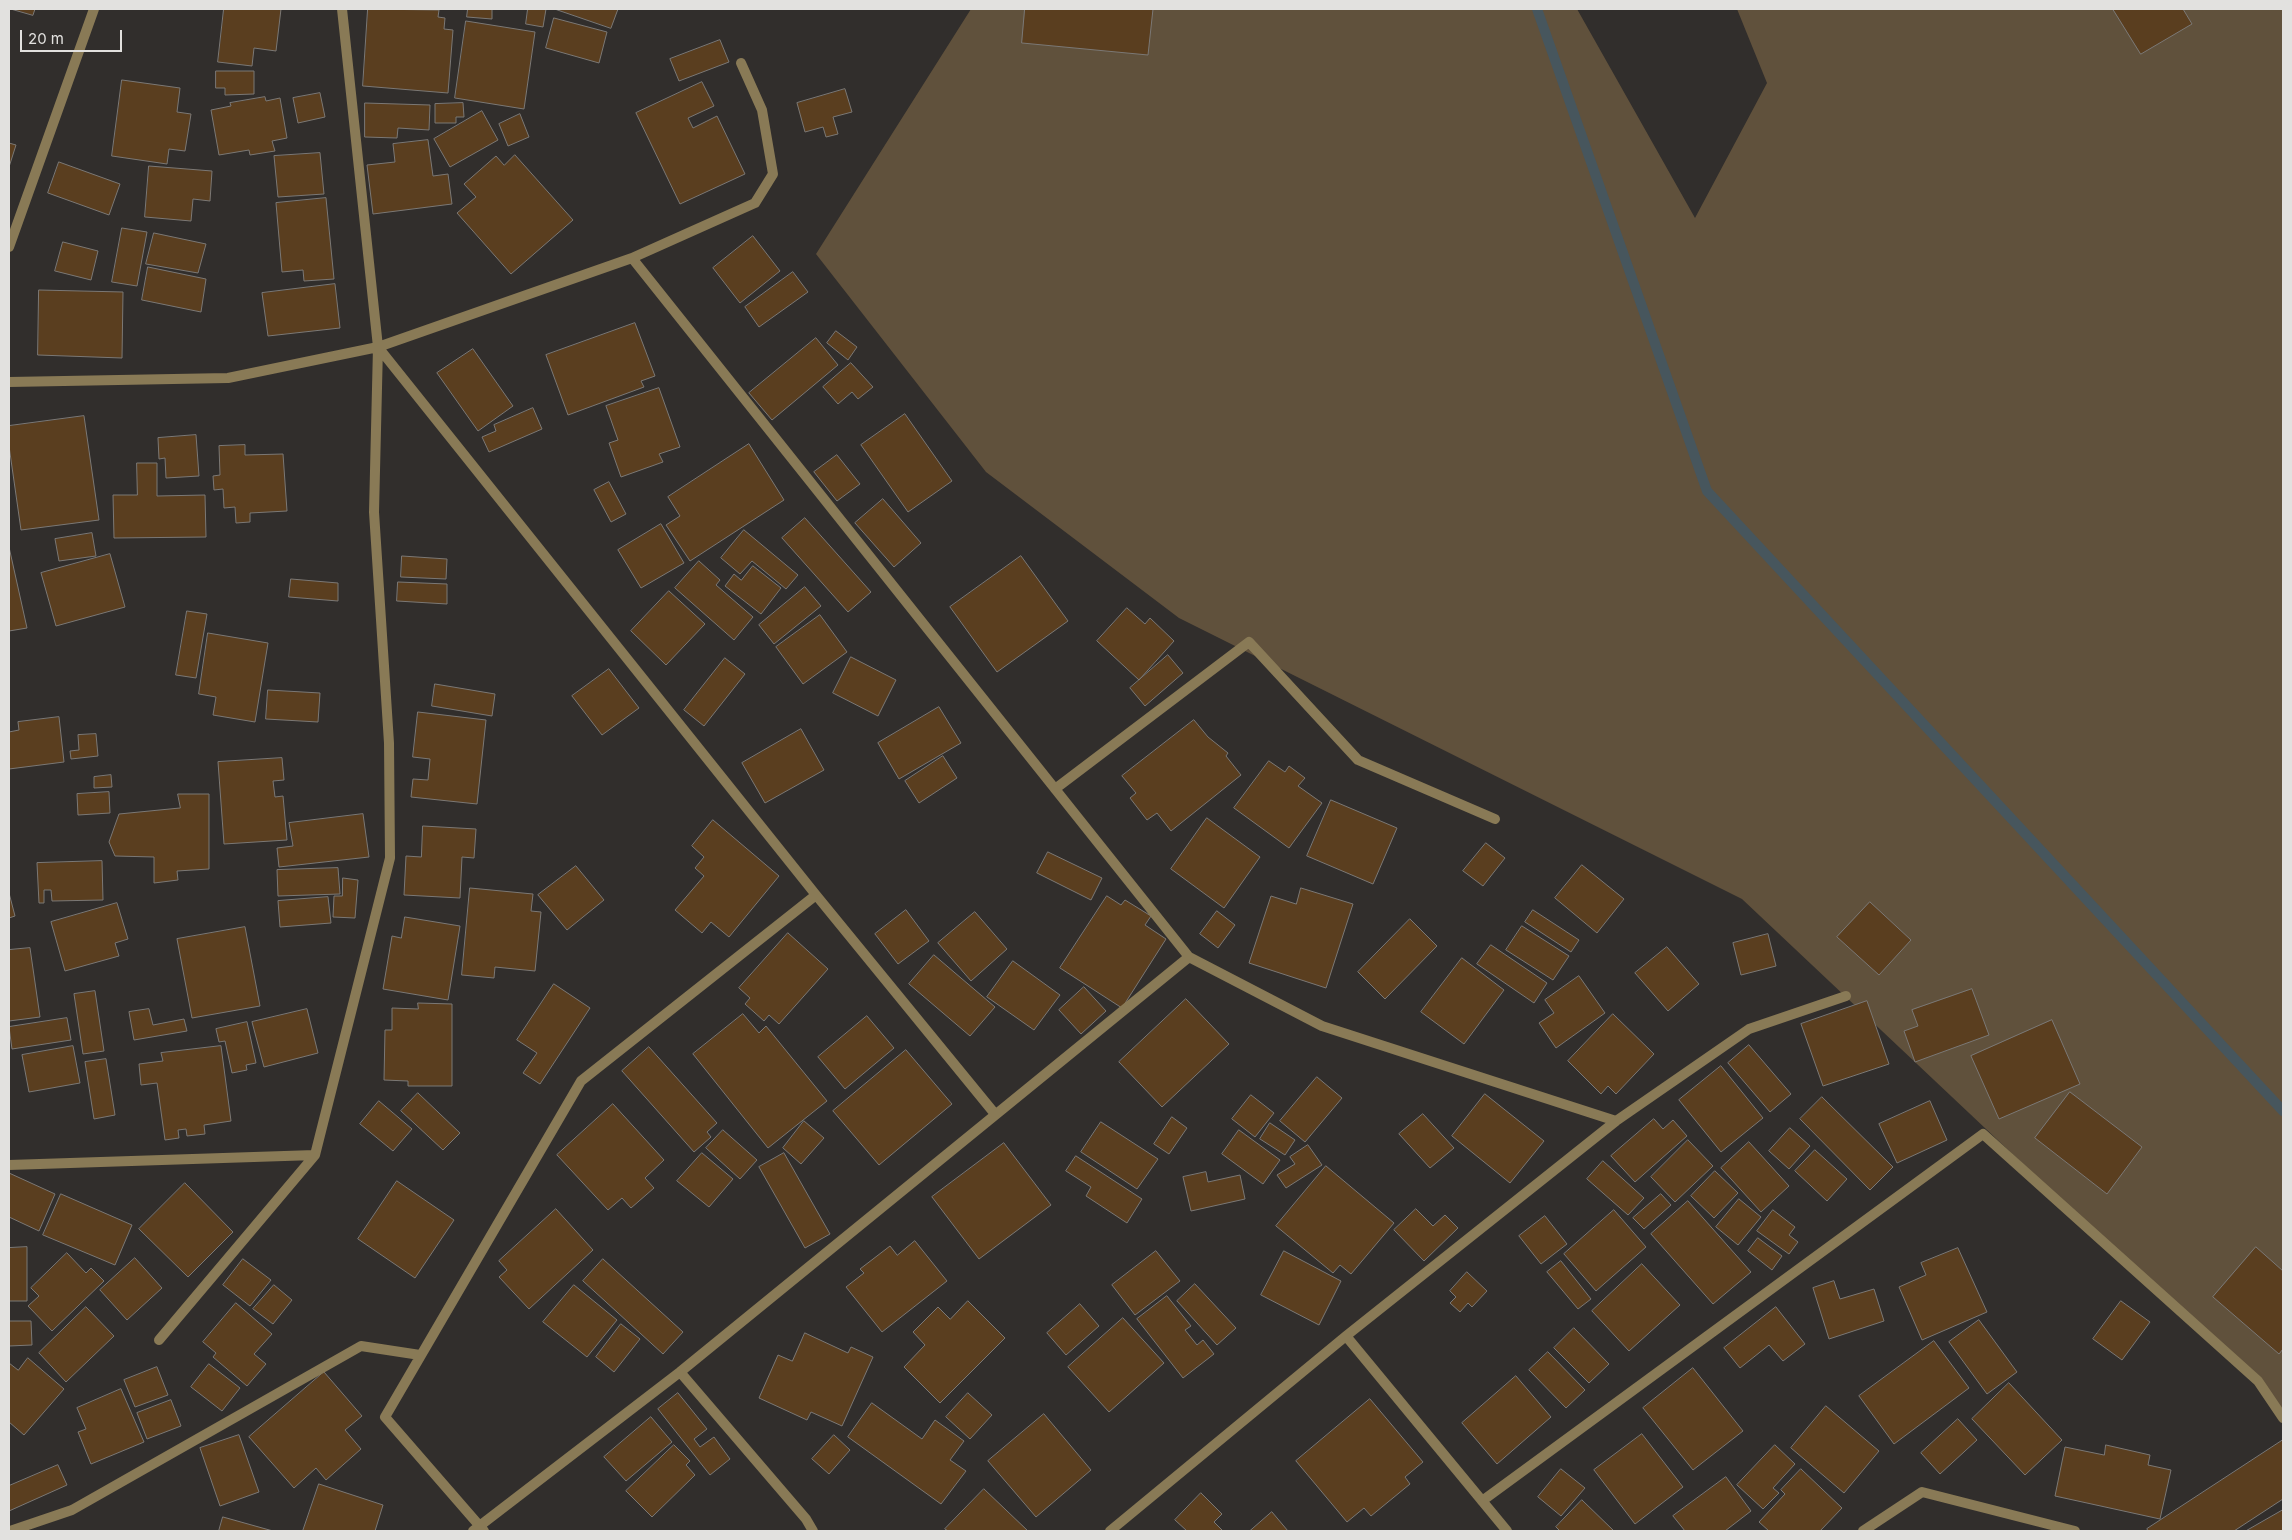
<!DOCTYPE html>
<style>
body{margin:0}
#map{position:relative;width:2292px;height:1540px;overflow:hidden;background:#312e2c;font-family:Inter,sans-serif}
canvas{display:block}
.frame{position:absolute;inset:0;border:10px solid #e2e1df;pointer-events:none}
.scale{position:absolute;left:20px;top:30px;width:102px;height:22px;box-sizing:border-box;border:2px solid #e2e1df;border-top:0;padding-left:6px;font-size:15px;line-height:18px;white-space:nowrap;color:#e2e1df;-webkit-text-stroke:4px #312e2c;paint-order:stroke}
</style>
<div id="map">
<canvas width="2292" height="1540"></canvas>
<div class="frame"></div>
<div class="scale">20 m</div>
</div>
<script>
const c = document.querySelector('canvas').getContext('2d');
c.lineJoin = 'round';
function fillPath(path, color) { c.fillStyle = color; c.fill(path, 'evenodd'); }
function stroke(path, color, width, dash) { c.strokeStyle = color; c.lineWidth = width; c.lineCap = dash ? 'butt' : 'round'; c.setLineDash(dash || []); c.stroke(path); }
const green = new Path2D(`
 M971 9H1577L1695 218 1767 83 1737 9H2283V1409L1742 899 1179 618 986 472 816 254Z`);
const stream = new Path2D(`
 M1537 9 1707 491 2283 1111`);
const building = new Path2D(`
 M11 9H35L33 15Z
 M224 9H281L276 51 254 48 252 66 218 62Z
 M368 9 439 10 438 17 445 18 444 29 453 30 448 93 363 86Z
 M468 9H492V19L467 17Z
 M528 9H546L543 27 526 24Z
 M555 9H618L611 28Z
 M1025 9H1153L1148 55 1022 43Z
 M2113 9H2183L2192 24 2141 54Z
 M554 18 607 32 599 63 546 48Z
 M466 21 535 32 524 109 455 98Z
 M720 40 729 62 679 81 670 59Z
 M216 71H254V94L225 95V88H216Z
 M122 80 180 88 177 112 191 114 185 151 169 149 167 164 112 156Z
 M702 82 714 106 688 118 693 128 717 116 745 174 680 204 636 113Z
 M845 89 852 112 833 117 838 134 826 137 823 127 805 132 797 103Z
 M320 93 325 117 298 123 293 98Z
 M265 97 266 101 280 98 287 138 272 141 275 151 250 155 249 150 219 155 211 110 231 106 230 103Z
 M365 103 430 105 429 130 398 128 397 138 365 137Z
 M463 103 464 117H456V123H435V104Z
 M482 111 498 140 450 167 434 139Z
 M520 114 529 137 508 146 499 124Z
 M428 140 433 176 448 174 452 204 373 214 367 165 395 162 393 144Z
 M9 143 16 145 9 167Z
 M320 153 324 194 278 197 274 156Z
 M515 155 573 220 511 274 457 213 476 197 464 184 496 156 504 165Z
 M59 162 120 184 109 215 48 193Z
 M149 166 212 171 210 201 193 199 191 221 145 217Z
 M326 198 334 279 304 281 303 270 282 272 276 203Z
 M122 228 147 232 137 286 112 282Z
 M154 233 206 244 198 273 146 264Z
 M753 236 780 271 740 303 713 268Z
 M63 242 98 251 91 280 55 271Z
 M148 267 206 279 201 312 142 300Z
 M793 272 808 292 759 327 745 307Z
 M335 284 340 328 268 336 262 293Z
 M39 290 123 292 122 358 38 355Z
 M635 323 655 376 641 381 644 387 568 415 546 355Z
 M836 331 857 347 848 360 827 343Z
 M816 338 838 365 772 420 749 393Z
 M473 349 513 406 478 431 437 373Z
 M851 363 873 387 858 399 852 392 838 404 823 387Z
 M659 388 680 447 659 454 663 462 621 477 609 443 618 440 606 406Z
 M533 408 542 429 489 452 482 437 496 431 494 425Z
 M905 414 952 481 908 512 861 445Z
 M84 416 99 520 21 530 9 446V426Z
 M196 435 199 476 166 478 165 458 159 459 158 438Z
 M749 444 784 500 690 561 666 525 680 516 668 497Z
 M245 445V455L283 454 287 511 250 513V522L236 523 235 507 224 508 223 489 214 490 213 476 220 475 219 446Z
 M837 455 860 484 837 501 814 472Z
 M137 463H157V496L205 495 206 537 114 538 113 495H137Z
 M609 482 626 514 611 522 594 490Z
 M883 499 921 543 894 567 855 523Z
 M805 518 871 592 848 612 782 538Z
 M661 524 684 563 641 588 618 550Z
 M744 530 798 575 786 589 752 561 740 574 721 558Z
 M92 533 96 556 59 561 55 539Z
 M9 547 27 628 9 631Z
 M110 554 125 607 56 626 41 573Z
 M402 556 447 559 446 579 401 577Z
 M1021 556 1068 621 997 672 950 607Z
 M699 561 720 580 716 585 753 617 734 640 675 588Z
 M753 566 781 588 761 614 725 586 734 574 741 580Z
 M291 579 338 583V601L289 597Z
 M398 582 447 584V604L397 601Z
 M805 587 821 606 774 644 759 625Z
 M669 591 705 624 666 665 631 631Z
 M1127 608 1145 624 1150 618 1174 641 1139 680 1097 641Z
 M187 611 207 614 196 678 176 675Z
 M820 615 847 652 803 684 776 647Z
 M208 633 268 643 255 722 213 715 216 697 199 694Z
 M1168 655 1183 673 1145 706 1130 688Z
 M851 657 896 680 878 716 833 693Z
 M725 658 745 674 704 726 684 710Z
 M609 669 639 708 602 735 572 696Z
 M435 684 495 694 492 716 432 706Z
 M268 690 320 693 318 722 266 719Z
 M939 707 961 743 899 779 878 743Z
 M418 712 486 720 477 804 411 797 413 779 428 780 430 759 413 757Z
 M59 717 64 762 9 769V732L19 730 18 722Z
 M1194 720 1208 737 1228 753 1226 756 1241 775 1171 831 1157 813 1147 820 1130 798 1136 793 1122 776Z
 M801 729 824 770 765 803 742 763Z
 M96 734 98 756 71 759 70 751 79 750 78 735Z
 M943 756 957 778 919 803 905 781Z
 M282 758 284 780 273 781 275 797 283 796 287 840 224 844 218 762Z
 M1269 761 1285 772 1289 766 1305 778 1298 786 1322 803 1289 848 1234 808Z
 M111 775 112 787 94 788V777Z
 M109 792 110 813 78 815 77 794Z
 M178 794H209V869L177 871 178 880 154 883V857L115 856 109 842 119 814 180 808Z
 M1331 800 1397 828 1373 884 1307 856Z
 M363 814 369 857 279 867 277 848 293 846 289 823Z
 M1207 818 1260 857 1224 908 1171 869Z
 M713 820 779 876 729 937 711 922 702 933 675 910 704 876 695 868 704 857 692 846Z
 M423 826 476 829 474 858 462 857 460 898 404 895 406 856 421 857Z
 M1486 843 1505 858 1483 886 1463 871Z
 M1048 852 1102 878 1091 900 1037 873Z
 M102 861 103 900 52 901 51 890H44V903H39L37 863Z
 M1582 865 1624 899 1597 933 1555 898Z
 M576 866 604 900 567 930 538 895Z
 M338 868 340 894 278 896 277 870Z
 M343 878 358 880 355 918 333 917 334 896H342Z
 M470 888 533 894 531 911 541 912 535 971 495 967 494 978 462 975Z
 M1301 888 1353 904 1326 988 1249 963 1271 896 1296 904Z
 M9 893 15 916 9 918Z
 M1107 896 1121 905 1125 900 1151 916 1145 925 1166 939 1122 1008 1060 968Z
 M328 897 331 923 280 927 278 901Z
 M1870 902 1911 940 1879 975 1837 937Z
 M117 903 128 939 115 943 119 956 65 971 51 922Z
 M906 910 929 941 898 964 875 934Z
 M1533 910 1579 940 1571 952 1525 922Z
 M1217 911 1235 925 1218 948 1200 934Z
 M975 912 1007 949 971 981 938 943Z
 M405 917 460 926 448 1000 383 989 392 936 401 938Z
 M1410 919 1437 946 1385 999 1358 972Z
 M1522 926 1569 956 1553 980 1506 950Z
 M245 927 260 1006 192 1018 177 939Z
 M788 933 828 969 779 1024 769 1015 764 1021 745 1004 750 998 739 988Z
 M1768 934 1776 966 1741 975 1733 943Z
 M1491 945 1547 983 1534 1003 1477 964Z
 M1667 947 1699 984 1668 1011 1635 973Z
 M30 948 40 1017 9 1021V950Z
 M934 955 995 1007 970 1036 909 984Z
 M1462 958 1504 990 1464 1044 1421 1012Z
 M1013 961 1060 995 1034 1030 987 997Z
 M1579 976 1605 1013 1556 1048 1539 1023 1554 1013 1545 1000Z
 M554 984 590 1008 540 1084 523 1073 537 1053 517 1040Z
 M1084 987 1106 1011 1081 1034 1059 1010Z
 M1972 989 1989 1035 1915 1062 1904 1031 1918 1026 1912 1010Z
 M95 991 104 1051 83 1054 74 994Z
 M1186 999 1229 1044 1162 1107 1119 1062Z
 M1867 1001 1889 1064 1823 1086 1801 1024Z
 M418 1003 452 1004V1086H408V1081L384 1080 385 1030H392V1008L418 1009Z
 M149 1009 153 1025 184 1019 187 1031 134 1040 129 1012Z
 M307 1009 318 1053 264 1067 252 1022Z
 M743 1014 759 1033 766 1026 827 1101 768 1148 693 1054Z
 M1613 1014 1654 1054 1616 1094 1608 1086 1601 1094 1568 1061Z
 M867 1016 894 1048 845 1089 818 1057Z
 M67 1018 71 1040 12 1049 9 1027Z
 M2052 1020 2080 1084 1999 1119 1971 1056Z
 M247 1022 256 1063 246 1065 247 1070 232 1073 225 1041 219 1042 216 1029Z
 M1749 1045 1791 1094 1770 1112 1728 1063Z
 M73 1046 80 1083 29 1092 22 1055Z
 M221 1046 231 1121 204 1125 205 1134 187 1136 186 1129 178 1130 179 1138 165 1140 157 1083 141 1085 139 1064 163 1061 161 1053Z
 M649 1047 717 1123 707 1132 711 1137 694 1152 622 1071Z
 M906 1050 952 1104 879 1165 833 1111Z
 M106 1059 115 1115 94 1119 85 1062Z
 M1721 1066 1763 1118 1721 1152 1679 1100Z
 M1317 1077 1342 1098 1305 1142 1280 1121Z
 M2070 1092 2142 1147 2107 1194 2035 1138Z
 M418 1093 460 1133 443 1150 401 1111Z
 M1485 1094 1544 1141 1510 1183 1452 1136Z
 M1251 1095 1274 1113 1255 1137 1232 1119Z
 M1822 1097 1893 1167 1870 1190 1800 1119Z
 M379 1101 412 1129 393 1151 360 1124Z
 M1930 1101 1947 1140 1897 1163 1879 1124Z
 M613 1104 664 1160 645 1178 654 1188 631 1208 622 1198 608 1210 557 1155Z
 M1423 1114 1454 1148 1430 1168 1399 1134Z
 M1172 1117 1187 1128 1169 1154 1154 1144Z
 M1654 1119 1663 1129 1673 1120 1687 1136 1635 1182 1611 1156Z
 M804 1121 824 1138 801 1164 783 1148Z
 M1101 1122 1158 1159 1137 1189 1081 1152Z
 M1270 1123 1295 1140 1285 1155 1260 1139Z
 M1790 1128 1810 1146 1789 1169 1769 1151Z
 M723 1130 757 1160 740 1179 706 1148Z
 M1239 1130 1280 1160 1263 1184 1222 1154Z
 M1688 1140 1713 1166 1675 1202 1651 1177Z
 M1749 1142 1789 1186 1761 1212 1721 1168Z
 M1004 1143 1051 1205 979 1259 932 1197Z
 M1308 1145 1322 1165 1286 1188 1277 1175 1295 1164 1290 1157Z
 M1815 1150 1847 1179 1827 1201 1795 1171Z
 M702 1153 733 1179 709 1207 677 1181Z
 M784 1153 830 1234 805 1248 759 1167Z
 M1076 1156 1142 1199 1127 1223 1086 1196 1091 1187 1066 1171Z
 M1603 1161 1644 1198 1628 1215 1587 1179Z
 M1326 1166 1394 1223 1351 1274 1340 1265 1333 1273 1276 1226Z
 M1715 1171 1738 1193 1714 1218 1691 1196Z
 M1206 1172 1208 1182 1240 1175 1245 1199 1191 1211 1183 1177Z
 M9 1173 55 1194 39 1231 9 1217Z
 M397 1181 454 1220 415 1278 358 1239Z
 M185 1183 233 1232 188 1277 139 1229Z
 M61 1194 132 1225 115 1265 43 1235Z
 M1661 1194 1671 1205 1644 1229 1633 1218Z
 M1739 1199 1761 1217 1738 1245 1716 1227Z
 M1688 1201 1751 1272 1713 1304 1651 1234Z
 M556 1209 593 1250 529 1309 499 1277 507 1270 499 1261Z
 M1416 1209 1433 1226 1445 1215 1458 1228 1424 1261 1394 1230Z
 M1614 1210 1646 1247 1596 1291 1564 1254Z
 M1773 1210 1795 1227 1789 1235 1798 1242 1789 1254 1757 1231Z
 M1545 1216 1567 1244 1541 1264 1519 1236Z
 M1758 1238 1782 1256 1772 1270 1748 1251Z
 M915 1241 947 1281 882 1332 846 1287 864 1273 860 1269 890 1246 897 1255Z
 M27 1247V1301H9V1248Z
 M2256 1247 2283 1271V1349L2279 1354 2213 1297Z
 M1958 1248 1987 1312 1922 1340 1899 1287 1926 1275 1921 1263Z
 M1156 1251 1180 1281 1135 1315 1112 1285Z
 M1284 1251 1341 1281 1319 1325 1261 1295Z
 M67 1253 86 1273 91 1268 104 1281 52 1331 28 1306 39 1296 31 1288Z
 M135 1258 162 1288 127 1320 100 1290Z
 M243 1259 271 1280 250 1306 223 1285Z
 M603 1259 683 1332 663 1354 583 1281Z
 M1561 1261 1591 1299 1578 1309 1547 1272Z
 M1642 1264 1680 1305 1629 1351 1592 1311Z
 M1467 1272 1487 1291 1472 1307 1468 1303 1460 1312 1450 1303 1456 1297 1450 1291Z
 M1834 1281 1840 1299 1874 1289 1884 1321 1829 1339 1813 1288Z
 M1195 1284 1236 1328 1217 1345 1177 1301Z
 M274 1285 292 1300 273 1324 253 1309Z
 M574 1285 617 1320 587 1357 543 1322Z
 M1167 1296 1191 1326 1185 1330 1197 1345 1203 1340 1214 1354 1183 1378 1137 1319Z
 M968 1301 1005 1338 940 1403 904 1367 925 1345 913 1332 938 1307 950 1319Z
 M2121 1301 2150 1322 2122 1360 2093 1339Z
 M236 1303 272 1334 254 1354 266 1364 247 1386 213 1357 216 1353 203 1342Z
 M1080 1304 1099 1326 1066 1355 1047 1333Z
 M86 1307 114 1336 66 1382 39 1353Z
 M1776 1307 1805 1344 1783 1361 1769 1345 1740 1368 1724 1348Z
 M1123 1318 1164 1363 1109 1412 1068 1367Z
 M1979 1320 2017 1372 1987 1394 1949 1342Z
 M9 1321H31L32 1345 9 1346Z
 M621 1324 640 1339 614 1372 596 1357Z
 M1574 1328 1609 1364 1589 1383 1554 1348Z
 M805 1333 848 1353 851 1347 873 1357 842 1426 811 1412 807 1420 759 1398 778 1355 792 1361Z
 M1934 1341 1969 1388 1894 1444 1859 1396Z
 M1548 1352 1585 1390 1566 1408 1529 1370Z
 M28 1358 64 1389 24 1435 9 1422V1363L18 1370Z
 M209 1364 240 1388 222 1411 191 1387Z
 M157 1367 168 1395 135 1407 124 1380Z
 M1693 1368 1743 1431 1693 1470 1643 1408Z
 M324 1372 362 1416 345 1430 361 1449 326 1480 316 1468 294 1488 249 1437Z
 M1516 1376 1551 1417 1497 1464 1462 1423Z
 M2009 1383 2062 1440 2025 1475 1972 1419Z
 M121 1389 144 1442 91 1464 78 1432 86 1429 77 1408Z
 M678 1393 707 1429 694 1439 700 1447 714 1437 730 1459 710 1475 658 1409Z
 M968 1393 992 1415 970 1439 946 1417Z
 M1370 1399 1423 1462 1405 1477 1410 1484 1371 1516 1364 1508 1347 1522 1296 1461Z
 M171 1400 181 1426 147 1439 137 1413Z
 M872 1403 922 1439 935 1420 964 1441 950 1460 966 1471 941 1504 848 1437Z
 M1826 1406 1879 1451 1844 1493 1791 1448Z
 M1044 1414 1091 1470 1036 1517 988 1461Z
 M651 1417 672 1442 626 1481 604 1457Z
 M1958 1419 1977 1440 1940 1474 1921 1453Z
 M1642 1434 1683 1487 1635 1524 1594 1470Z
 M239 1435 259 1492 220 1506 200 1448Z
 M834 1435 850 1450 829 1474 812 1459Z
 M2283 1440V1499L2234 1531H2148L2147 1529Z
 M674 1445 690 1461 686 1465 695 1475 652 1517 626 1491Z
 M1775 1445 1795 1464 1773 1488 1779 1493 1763 1509 1737 1485Z
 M2106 1445 2150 1455 2148 1465 2171 1470 2160 1519 2055 1496 2065 1447 2104 1455Z
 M58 1465 67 1485 9 1511V1486Z
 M1561 1469 1585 1488 1561 1516 1538 1497Z
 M1801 1469 1842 1508 1820 1531H1769L1759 1522 1785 1494 1781 1490Z
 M1726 1477 1751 1511 1725 1531H1685L1673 1516Z
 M319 1484 383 1505 375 1531H303Z
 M984 1489 1028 1531H948L945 1529Z
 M1201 1493 1222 1514 1214 1522 1223 1531H1187L1175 1520Z
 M1582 1500 1614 1531H1560L1556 1527Z
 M2283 1510V1531H2246Z
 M1272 1512 1288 1531H1250Z
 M223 1517 273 1531H219Z`);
const minor = new Path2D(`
 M9 247 94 9
 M632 258 1189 957 1322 1026 1616 1121
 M378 347 816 895 995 1114
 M9 382 228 378 378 347 632 258 755 203 773 174 762 110 741 63
 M1055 789 1249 642 1358 760 1495 819
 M9 1165 315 1155
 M1346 1336 1507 1531
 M159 1340 315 1155 390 858 389 743 374 512 378 347 342 9
 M680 1372 806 1519 813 1531
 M1482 1501 1983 1134 2258 1381 2283 1418
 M10 1531 72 1510 361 1346 420 1355
 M473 1531 680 1372 1189 957
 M484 1531 385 1417 581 1081 816 895
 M1110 1531 1346 1336 1616 1121 1749 1029 1846 996
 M1863 1531 1922 1492 2075 1531`);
fillPath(green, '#60513c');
stroke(stream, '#47565d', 10);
fillPath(building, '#5a3e1f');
stroke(building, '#7b7875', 1);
stroke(minor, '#897a56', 10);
</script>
